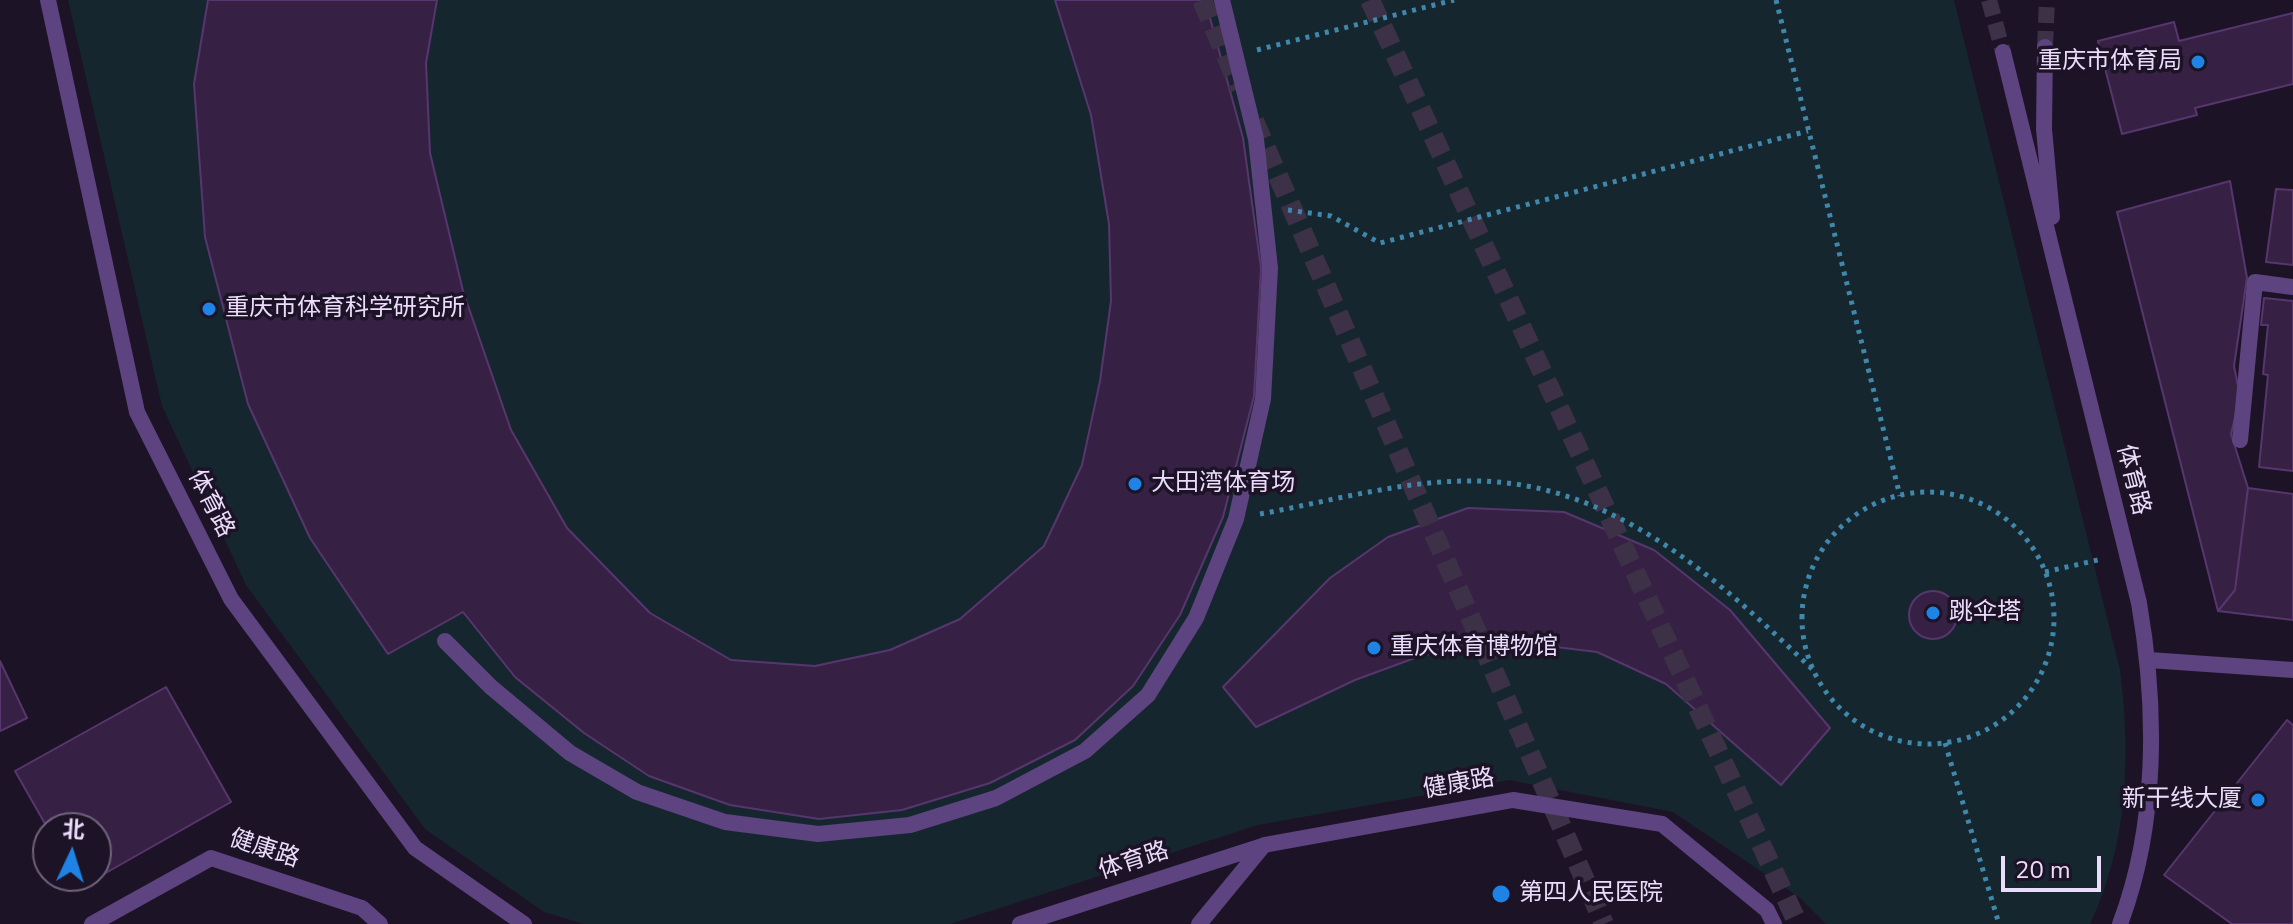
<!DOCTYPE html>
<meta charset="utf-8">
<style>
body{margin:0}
#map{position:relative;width:2293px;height:924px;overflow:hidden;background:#1d1326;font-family:"Nunito Sans","Noto Sans SC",sans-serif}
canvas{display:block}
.north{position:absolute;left:32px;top:812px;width:80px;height:80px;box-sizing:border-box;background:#1d1326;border:2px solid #6f637b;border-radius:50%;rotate:4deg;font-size:22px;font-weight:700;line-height:32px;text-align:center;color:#ebdcfb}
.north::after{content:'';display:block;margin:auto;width:28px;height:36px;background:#1e83e4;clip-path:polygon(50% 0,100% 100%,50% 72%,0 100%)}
.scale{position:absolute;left:2001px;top:856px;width:100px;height:36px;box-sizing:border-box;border:4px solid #ebdcfb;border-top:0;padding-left:10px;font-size:24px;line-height:28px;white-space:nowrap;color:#ebdcfb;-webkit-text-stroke:6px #1d1326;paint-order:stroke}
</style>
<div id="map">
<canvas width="2293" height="924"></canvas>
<div class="north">北</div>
<div class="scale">20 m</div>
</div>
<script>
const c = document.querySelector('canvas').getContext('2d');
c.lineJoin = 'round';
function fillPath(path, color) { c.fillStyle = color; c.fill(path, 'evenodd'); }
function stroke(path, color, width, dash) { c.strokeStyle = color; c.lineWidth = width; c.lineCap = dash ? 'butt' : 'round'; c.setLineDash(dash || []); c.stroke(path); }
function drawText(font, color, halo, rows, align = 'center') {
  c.font = font + ' "Nunito Sans","Noto Sans SC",sans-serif'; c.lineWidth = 7; c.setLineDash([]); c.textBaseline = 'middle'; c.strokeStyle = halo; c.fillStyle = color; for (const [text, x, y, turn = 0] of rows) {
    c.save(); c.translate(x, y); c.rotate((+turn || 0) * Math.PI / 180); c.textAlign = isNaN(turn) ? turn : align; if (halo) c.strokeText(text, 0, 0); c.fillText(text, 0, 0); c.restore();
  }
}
const green = new Path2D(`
 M68 0H1954L2120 670C2131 756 2128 844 2090 924H1826L1799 897 1673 812 1509 780 1258 825 950 924H584L544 912 425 829 246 585 162 406Z`);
const building = new Path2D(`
 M208 0H437L426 63 430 153 463 291 511 430 567 528 650 613 731 660 815 666 890 650 960 619 1044 546 1082 465 1100 381 1111 301 1109 224 1091 115 1055 0H1205L1243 138 1261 268 1254 396 1223 517 1180 615 1133 686 1075 740 990 783 902 810 819 819 730 805 649 776 584 733 515 677 463 612 388 654 310 538 248 404 205 237 194 84Z
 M2293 13V84L2195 108 2197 115 2122 134 2098 41 2174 22 2179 41Z
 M2230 181 2247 278 2234 366 2240 396 2231 434 2248 488 2235 590 2218 611 2117 212Z
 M2276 189 2293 190V265L2266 262Z
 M2264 298 2293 301V471L2259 467 2268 375 2263 374 2268 325H2261Z
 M2248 488 2293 494V620L2218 611 2235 590Z
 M1468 508 1564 512 1654 550 1730 610 1830 728 1781 785 1666 684 1597 652 1523 643 1423 655 1355 680 1256 727 1223 687 1330 578 1388 537Z
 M1909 615a24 24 0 1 1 48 0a24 24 0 1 1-48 0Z
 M0 661 27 718 0 731Z
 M166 687 231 802 81 887 75 876H96V828L48 829 15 771Z
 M2287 720 2293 725V924H2232L2164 875Z`);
const tertiaryTunnel = new Path2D(`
 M1989 0 2003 52
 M2045 47 2047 0`);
const primaryTunnel = new Path2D(`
 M1202 0 1240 88
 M1370 0 1798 924
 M1254 121 1604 924`);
const path = new Path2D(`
 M1776 0 1900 496
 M1257 50 1454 0
 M1288 210 1331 216 1380 243 1808 131
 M1802 618a126 126 0 1 1 252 0a126 126 0 1 1-252 0Z
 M1260 514C1327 502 1396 482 1464 481 1607 477 1715 576 1812 669
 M2045 572 2102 559
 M1945 743 1999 924`);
const service = new Path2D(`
 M445 641 491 687 570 753 637 792 725 822 818 834 910 825 996 798 1085 751 1148 695 1196 618 1236 519 1263 399 1270 268 1256 139 1222 0`);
const minor = new Path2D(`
 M2240 440 2255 282 2293 287
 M2149 660 2293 670`);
const tertiary = new Path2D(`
 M48 0 137 412 231 599 415 848 524 924
 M2045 47 2044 129 2052 217
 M2003 52 2139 603C2157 707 2158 824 2120 924
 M92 924 211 858 362 908 380 924
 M1020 924 1262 846
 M1199 924 1264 845 1513 800 1662 824 1767 910 1774 924`);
const markers = [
 [2198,62,8,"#1e83e4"],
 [209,309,8,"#1e83e4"],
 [1135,484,8,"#1e83e4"],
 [1933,613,8,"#1e83e4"],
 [1374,648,8,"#1e83e4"],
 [2258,800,8,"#1e83e4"],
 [1501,894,10,"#1e83e4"]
];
const poiNames = [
 ["重庆市体育局",2182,62,"right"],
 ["重庆市体育科学研究所",225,309],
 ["大田湾体育场",1151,484],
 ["跳伞塔",1949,613],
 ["重庆体育博物馆",1390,648],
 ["新干线大厦",2242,800,"right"],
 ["第四人民医院",1519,894]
];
const streetNames = [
 ["体育路",2132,480,76],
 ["体育路",210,504,63],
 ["健康路",1459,785,-10],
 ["健康路",264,850,18],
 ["体育路",1134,862,-18]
];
fillPath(green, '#16262f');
fillPath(building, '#362145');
stroke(building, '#57366e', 2);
stroke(tertiaryTunnel, '#3c3146', 16, [16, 8]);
stroke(primaryTunnel, '#3c3146', 20, [20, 10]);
stroke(path, '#3f88ac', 5, [4, 6]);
stroke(service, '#5d437f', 16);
stroke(minor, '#5d437f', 16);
stroke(tertiary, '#5d437f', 16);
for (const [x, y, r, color] of markers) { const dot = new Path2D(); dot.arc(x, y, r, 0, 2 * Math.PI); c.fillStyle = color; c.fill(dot); stroke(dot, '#1d1326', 3); }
drawText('24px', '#ebdcfb', '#1d1326', poiNames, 'left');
drawText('24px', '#ebdcfb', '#1d1326', streetNames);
</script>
